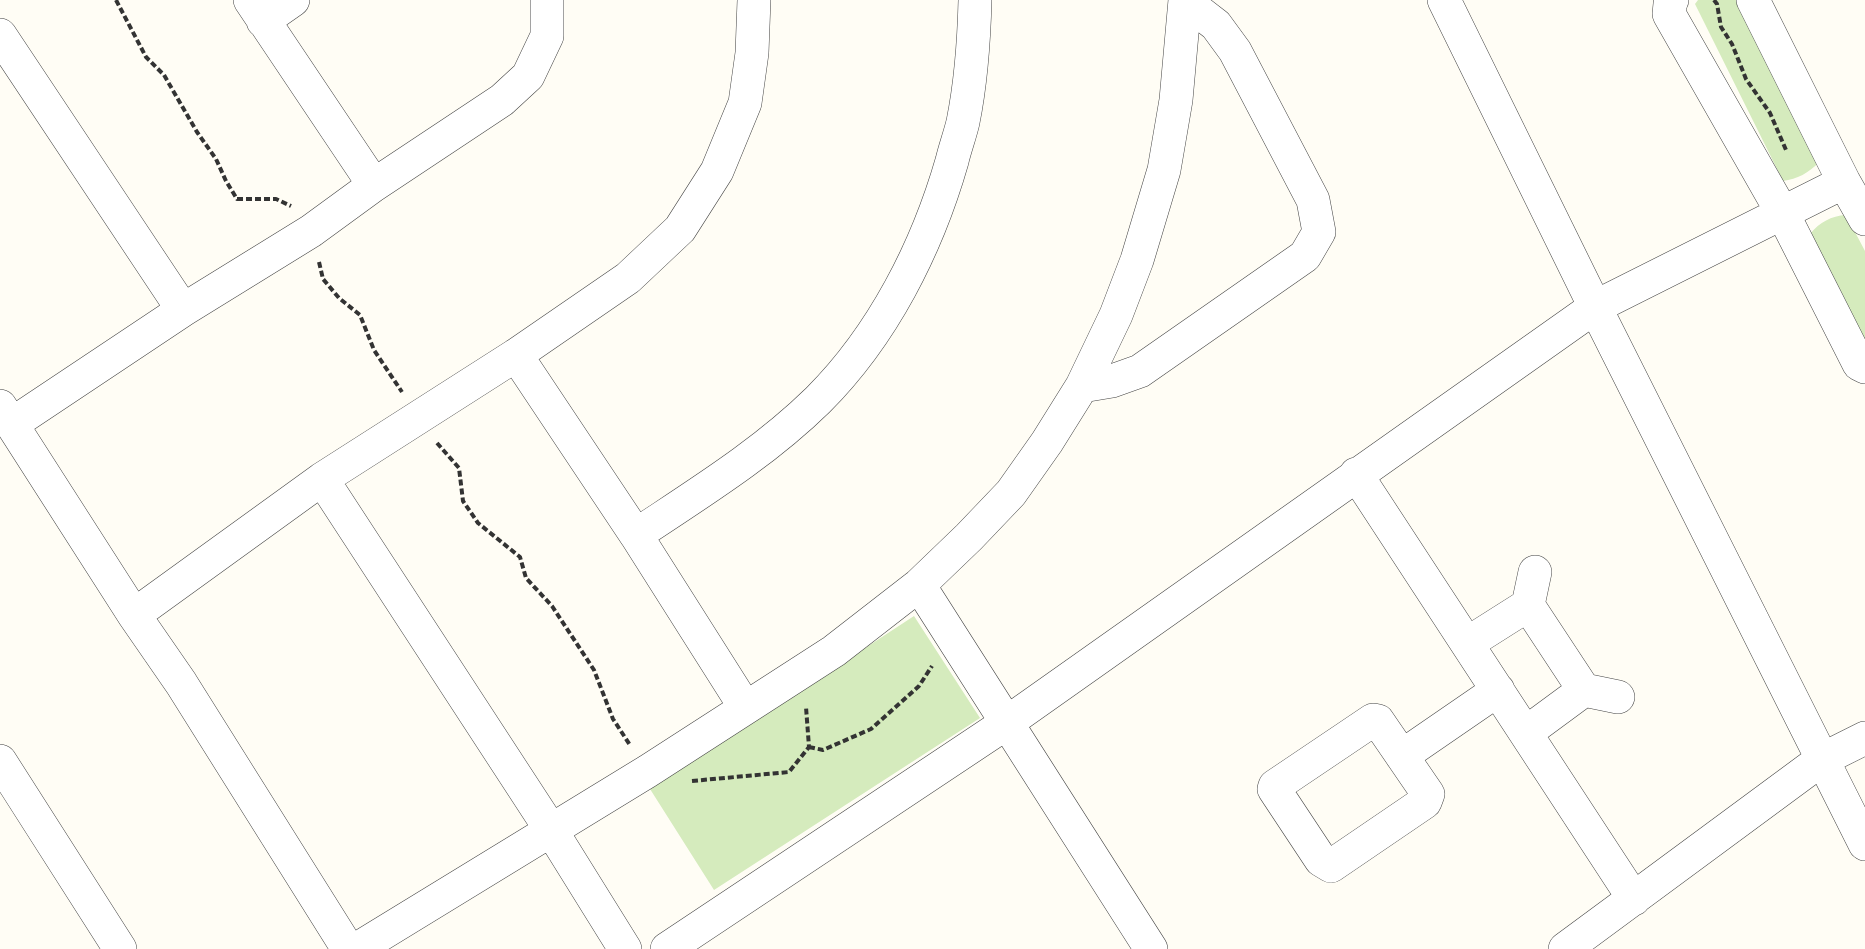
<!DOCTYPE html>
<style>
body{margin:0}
canvas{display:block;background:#fffdf5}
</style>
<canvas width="1865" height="949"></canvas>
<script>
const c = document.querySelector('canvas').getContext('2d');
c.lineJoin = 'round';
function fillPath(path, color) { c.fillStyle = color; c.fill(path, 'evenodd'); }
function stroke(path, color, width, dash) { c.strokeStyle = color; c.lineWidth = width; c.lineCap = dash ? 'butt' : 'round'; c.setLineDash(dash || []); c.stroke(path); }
const green = new Path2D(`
 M1698 0H1739L1819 162C1809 173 1797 179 1783 181L1695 4Z
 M1846 215 1865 251V342L1810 234C1820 222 1831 216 1846 215Z
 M914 616 980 718 714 890 650 789Z`);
const path = new Path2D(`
 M116 0 146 57 164 75 197 132 216 159 226 181 237 199H276L291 206
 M1714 0 1717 4 1721 27 1732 44 1746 79 1770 113 1786 150
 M319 262 323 279 339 298 360 315 374 350 402 392
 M437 443 459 468 463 501 478 523 520 557 526 578 552 606 594 670 613 719 630 745
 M809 747 823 750 871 729 919 686 932 666
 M692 781 789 772 809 747 806 707`);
const minor = new Path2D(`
 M250 0 374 185
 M1444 0 1595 307 1865 844
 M1672 0 1670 4 1669 14 1783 214 1859 364 1865 367
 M1753 0 1844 182 1865 219
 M263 21 293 0
 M0 35 183 310
 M516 355 636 535 745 707
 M1082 386 1112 381 1140 371 1305 256 1319 232 1313 200 1235 51 1216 25 1185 1
 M0 406 134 615 181 683 348 949
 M12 424 183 310 311 231 374 185 502 100 528 76 547 36V0
 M1356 474 1634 899
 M322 479 551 830 625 949
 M636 535C699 493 764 453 818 400 883 335 927 248 952 161 955 148 960 135 963 122 971 82 974 41 975 0
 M919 585 1151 949
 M1528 605 1535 572
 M134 615 322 479 516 355 628 278 680 229 717 171 745 103 752 53 754 0
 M1468 643 1528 605 1584 690 1527 732
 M1584 690 1618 697
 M1373 720 1378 721 1428 794 1425 802 1331 866 1321 860 1274 789 1275 786Z
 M1402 756 1498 690
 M0 761 120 949
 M357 949 648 771 834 651 919 585 969 537 1011 493 1047 442 1082 386 1116 315 1137 260 1164 170 1176 100 1185 0
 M667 949 1005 724 1595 307 1844 182
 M1565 949 1821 760 1865 738`);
fillPath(green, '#d5ebbd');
stroke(minor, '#444', 34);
stroke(path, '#333', 4, [6, 3]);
stroke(minor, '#fff', 33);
</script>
